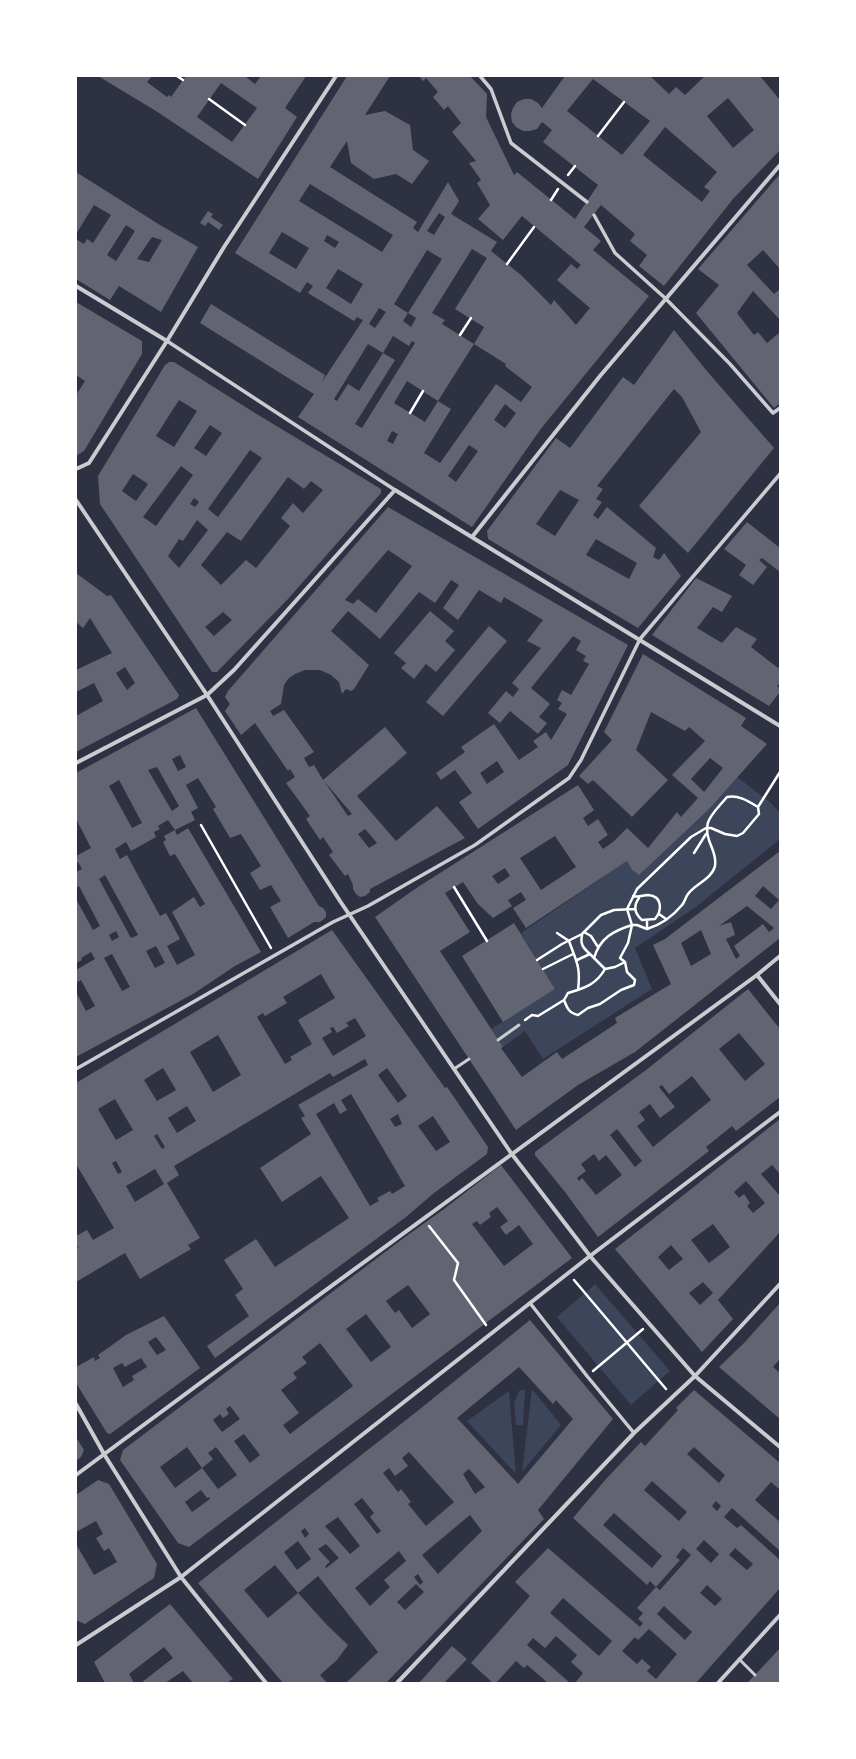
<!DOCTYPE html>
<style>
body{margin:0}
#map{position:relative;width:856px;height:1759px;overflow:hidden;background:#2d3142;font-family:"Playfair Display",serif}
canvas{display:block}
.frame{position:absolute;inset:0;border:77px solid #fff;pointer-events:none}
</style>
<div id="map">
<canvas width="856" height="1759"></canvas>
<div class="frame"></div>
</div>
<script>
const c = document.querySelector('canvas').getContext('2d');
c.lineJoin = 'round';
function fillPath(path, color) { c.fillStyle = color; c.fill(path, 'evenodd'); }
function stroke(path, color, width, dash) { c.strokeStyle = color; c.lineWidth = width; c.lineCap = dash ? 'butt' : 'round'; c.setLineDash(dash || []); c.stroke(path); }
const green = new Path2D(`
 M737 777 770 802 780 813V839L696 907 635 948 652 989 543 1059 525 1031 503 1047 491 1029 555 989 521 933 627 861 632 870 639 875Z
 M595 1284 670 1371 631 1405 557 1317Z
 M525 1389 523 1425H516L514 1403 519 1391Z
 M532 1389 561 1425 522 1472Z
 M509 1391 516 1474 467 1421Z`);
const building = new Path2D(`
 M98 76H152L147 82 167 97 169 95 171 97 186 76H245L255 84 261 76H306L285 108 297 117 258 179 156 111ZM221 83 257 108 232 142 197 117Z
 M347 76H390L365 115 385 111 410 125 413 150 429 161 412 184 396 174 374 179 351 163 347 141 330 167 417 222 413 228 418 232 448 182 459 201 451 214 497 242 491 251 521 275 551 305 554 300 576 325 590 308 557 280 571 264 577 269 581 265 522 216 503 240 478 219 490 205 477 183 481 180 469 163 476 161 452 132 461 123 448 106 444 110 433 97 438 92 426 78 423 81 419 76H470L487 94 486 117 514 175 517 172 575 219 598 185 543 142 552 130 542 122 537 129 530 131H523L516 127 512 122 511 114 513 108 517 102 524 99H531L538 103 542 108 565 76H650L669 94 676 87 685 95 705 76H760L780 100V150L733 199 664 286 639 266 647 255 630 241 635 234 601 205 584 227 601 241 593 250 649 296 540 430 472 527 298 417 314 394 200 323 211 304 325 375 322 382 363 320 357 317 354 321 308 293 313 286 307 282 300 293 235 253ZM593 79 650 121 622 155 567 111ZM728 98 754 130 733 148 707 116ZM665 127 717 172 704 187 710 191 702 202 643 155ZM310 184 393 235 382 252 299 201ZM439 213 445 217 434 235 427 231ZM282 232 309 248 296 269 269 253ZM327 235 339 242 335 248 324 241ZM472 249 487 258 455 309 484 327 474 344 442 324 445 320 432 313ZM427 250 442 259 408 313 416 318 411 327 403 321 408 313 394 304ZM338 269 363 284 351 304 326 288ZM379 308 386 312 375 328 369 324ZM393 336 409 346 412 341 415 343 362 428 355 424 395 360 383 353 359 391 348 384 337 401 334 399 368 344 383 353ZM474 344 506 364 505 366 532 387 521 402 496 384 440 463 424 453 451 409 438 401 425 422 394 403 407 381 438 401ZM505 404 516 413 505 428 494 420ZM392 431 398 434 393 444 387 441ZM469 445 478 451 456 482 448 476Z
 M76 172 160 225 198 247 161 312 119 286 110 300 76 279V239L84 244 87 239 93 243 111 215 94 205 76 234ZM126 225 135 231 116 261 107 255ZM152 237 162 240 149 262 137 259Z
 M780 174V269L763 250 747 265 774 294 780 289V320L753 291 737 313 754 335 758 332 767 343 779 333 780 334V403L774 408 696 313 719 285 698 269Z
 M208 211 213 214 211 217 223 225 219 230 208 222 205 226 200 223Z
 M76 302 142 341V354L84 451 76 456V395L85 381 76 375Z
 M674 330 706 370 774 448 688 553 639 506 701 432 682 397 674 389 597 486 603 489 596 499 602 502 593 515 598 519 607 507 656 548 653 557 659 560 664 553 681 576 638 628 488 539 487 531 556 438 570 448 623 377 634 385ZM560 490 579 500 555 536 536 524ZM596 539 637 563 629 579 586 555Z
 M169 362H174L255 413 381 489V493L288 599 217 672H212L100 504 98 476 165 365ZM179 400 197 411 174 447 156 436ZM210 425 222 433 206 456 194 448ZM250 450 262 458 218 517 208 509ZM181 466 193 475 156 526 143 517ZM133 474 148 484 136 501 122 491ZM288 477 304 489 311 481 323 490 303 513 293 503 281 518 290 526 256 568 246 560 221 585 201 565 227 532 241 541ZM194 498 199 502 195 507 190 504ZM197 520 208 530 179 568 168 556 179 539 183 541ZM223 612 232 620 214 636 205 627Z
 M388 507 628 645 568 765 478 829 459 802 472 793 455 770 441 780 436 773 465 752 461 747 494 724 519 760 538 747 533 741 546 732 551 740 567 714 558 709 562 703 557 700 562 690 571 695 589 664 583 661 586 656 576 650 581 641 573 636 531 688 550 704 539 717 547 723 538 734 510 711 500 723 488 713 506 691 513 697 519 689 512 683 541 648 527 641 543 620 504 597 501 603 479 590 458 620 443 608 459 585 451 580 435 603 419 592 380 639 348 611 331 631 369 665 354 689 351 691 346 689 342 694 339 682 331 675 320 670H305L295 674 288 679 284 685 281 704 270 711 273 716 284 710 314 752 304 758 309 767 314 765 323 780 385 727 407 753 357 796 396 841 437 806 465 838 370 889V892L365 896 360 897 356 894 353 889V885L348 874 345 876 329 855 333 852 323 837 320 840 306 819 310 816 286 783 295 777 290 769 288 771 255 723 241 735 225 711 230 704 225 697 228 691ZM388 550 412 566 376 613 358 599 353 604 345 600ZM497 761 504 772 487 784 480 773ZM324 781 352 814 348 816ZM365 829 377 843 369 848 358 834Z
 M747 522 780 548V572L762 558 759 560 767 567 753 585 739 575 746 565 724 549Z
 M76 573 107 596 111 595 179 695 177 699 76 752V716L103 701 94 683 76 692V670L112 653 90 618 83 628 76 622ZM125 667 135 683 127 690 116 673Z
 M696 578 732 596 722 612 713 607 697 628 722 643 736 627 757 639 751 647 778 668 780 666V683L777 686 780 689V692L769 706 652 635Z
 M430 611 454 631 445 641 455 650 436 672 426 664 414 679 401 668 406 663 394 653Z
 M489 626 507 641 443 716 426 702Z
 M643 654 746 718 741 726 767 744 709 809 639 875 632 870 627 861 526 928 513 908 526 900 521 892 508 900 512 906 493 918 478 904 463 882 445 893 470 932 440 951 503 1047 501 1048 522 1077 557 1052 562 1059 617 1023 615 1018 671 984 653 945 665 939 780 851V938L635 1052 578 1085 516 1130 375 917 418 887 578 785 594 810 583 818 588 826 598 819 608 835 598 842 603 849 613 842 627 828 648 848 677 812 681 817 698 798 672 775 705 741 689 727 685 731 651 712 636 750 668 780 632 817 593 780 588 784 579 776 612 740 604 732ZM710 758 723 768 704 792 691 779ZM555 836 576 867 541 890 520 858ZM505 868 510 876 498 884 492 876ZM763 886 779 900 771 909 755 896ZM747 906 774 928 769 932 763 924 734 946 740 956 736 959 726 939 735 935 731 922 719 926ZM701 930 711 954 691 966 681 943Z
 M196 708 319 906 323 908 326 912V917L320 922H314L288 938 270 907 281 901 271 885 260 890 250 873 261 866 241 834 230 838 213 809 216 807 198 778 186 785 198 808 191 812 195 820 175 830 177 835 188 828 261 952 235 966 193 994 76 1057V992L86 1011 95 1006 81 980 76 983V970L95 959 91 952 81 958 82 960 76 963V899L93 930 100 926 79 886 76 888V872L82 869 78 862 76 863V856L91 848 76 819V773ZM180 755 186 767 178 771 172 759ZM157 767 179 806 172 811 148 770ZM119 780 142 823 132 828 109 786ZM168 820 175 830 164 836 166 840 163 842 170 856 175 854 205 904 200 907 194 897 172 912 195 955 177 965 167 946 180 939 166 913 160 916 127 855 120 859 115 849 126 842 131 851 156 837 154 832 160 829 158 826ZM105 875 138 935 131 938 99 879ZM116 931 119 937 112 941 109 935ZM156 946 165 963 155 968 146 951ZM112 954 130 987 122 991 104 958Z
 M514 923 555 989 503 1022 462 956Z
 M332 930 445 1088 447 1087 488 1147 487 1154 434 1193 406 1217 215 1358 207 1346 249 1316 235 1295 243 1289 224 1260 256 1239 275 1267 349 1218 321 1176 282 1202 260 1168 311 1134 301 1118 305 1116 298 1105 368 1065 365 1059 333 1077 330 1073 174 1166 179 1175 167 1183 200 1238 188 1245 191 1249 140 1279 125 1253 76 1282V1249L78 1248 76 1244V1236L87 1230 93 1240 114 1228 76 1164V1083ZM321 974 335 998 298 1020 312 1044 290 1057 292 1060 285 1064 257 1017 263 1013 265 1016 287 1003 283 997ZM355 1018 366 1036 333 1056 322 1038 332 1032 330 1028 333 1027 337 1033 349 1026 346 1023ZM218 1035 241 1075 213 1092 190 1052ZM163 1068 176 1090 157 1101 144 1080ZM387 1068 407 1096 398 1103 378 1075ZM351 1094 405 1186 392 1194 390 1191 377 1198 379 1201 370 1206 316 1114 334 1103 340 1114 347 1110 341 1100ZM115 1099 133 1130 116 1140 98 1109ZM187 1106 196 1121 177 1133 168 1118ZM398 1114 402 1124 395 1127 390 1119ZM433 1116 450 1142 436 1151 418 1126ZM157 1134 165 1147 162 1149 154 1136ZM116 1161 122 1172 118 1174 112 1163ZM155 1169 164 1184 135 1202 126 1186Z
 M748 989 780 1029V1097L736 1131 732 1126 706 1147 709 1151 598 1237 565 1192 535 1155V1152L646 1070ZM739 1033 765 1064 745 1081 719 1049ZM692 1076 711 1100 653 1147 637 1126 645 1120 639 1112 650 1104 660 1118 675 1107 659 1087 662 1085 669 1094ZM617 1129 642 1161 635 1167 610 1135ZM594 1154 599 1161 606 1155 622 1175 596 1195 582 1178 579 1181 577 1178 586 1171 581 1164Z
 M780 1119V1174L772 1165 761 1174 780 1196V1232L718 1300 733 1319 702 1352 615 1249ZM746 1181 765 1203 753 1213 747 1206 750 1203 744 1194 739 1198 734 1192ZM713 1224 730 1247 709 1263 691 1240ZM671 1245 683 1259 669 1270 658 1257ZM703 1282 713 1293 700 1305 689 1293Z
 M501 1165 572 1258 189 1547 178 1543 120 1460 123 1450 401 1240 444 1209ZM497 1207 508 1221 500 1227 506 1235 519 1225 533 1244 504 1266 472 1224 477 1221 480 1225 491 1217 489 1213ZM408 1285 430 1314 412 1328 399 1310 395 1313 386 1301ZM366 1314 391 1347 371 1362 346 1329ZM320 1343 353 1386 290 1434 283 1425 299 1413 281 1390 297 1378 293 1373 307 1363 302 1357ZM230 1406 240 1419 222 1432 213 1420 220 1414 223 1418 229 1414 226 1409ZM244 1434 260 1455 250 1463 234 1441ZM187 1447 202 1468 213 1459 208 1453 216 1447 237 1475 218 1489 202 1468 175 1488 160 1467ZM201 1490 207 1498 209 1497 210 1499 192 1512 185 1502Z
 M780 1303V1359L773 1367 780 1373V1419L719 1367 744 1343Z
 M164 1316 200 1368 110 1434 107 1433 76 1383V1367L94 1357 95 1361 100 1358 98 1355 126 1335ZM156 1337 166 1350 157 1355 148 1342ZM141 1358 147 1367 132 1376 134 1380 123 1387 113 1368 122 1363 125 1367Z
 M530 1320 613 1419 538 1510 544 1519 386 1683H346L378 1652 318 1576 298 1593 275 1565 244 1590 268 1618 298 1593 327 1625 348 1645 337 1660 320 1675 327 1683H283L198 1583 420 1409ZM519 1367 553 1404 556 1400 573 1419 518 1484 457 1418ZM409 1452 454 1502 426 1526 408 1504 411 1502 401 1489 398 1492 383 1473 389 1468 395 1476 408 1466 402 1458ZM469 1469 485 1487 475 1494 463 1474ZM362 1498 374 1513 370 1517 381 1531 377 1534 354 1504ZM470 1515 482 1531 438 1574 422 1555ZM338 1517 360 1546 350 1554 325 1526ZM305 1528 309 1534 305 1538 301 1531ZM298 1541 311 1559 297 1570 284 1552ZM326 1544 339 1558 325 1569 326 1565 330 1562 318 1549ZM399 1551 406 1561 384 1580 390 1587 370 1606 355 1588ZM418 1574 423 1582 420 1585 414 1577ZM416 1584 424 1592 405 1610 397 1602Z
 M694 1390 780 1463V1490L771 1482 755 1500 780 1522V1551L732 1508 724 1517 737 1528 741 1525 780 1560V1588L696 1683H575L583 1673 571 1662 577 1655 556 1636 545 1648 533 1638 527 1645 570 1683H548L527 1665 524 1668 516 1661 496 1683H493L471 1663 530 1596 515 1582 548 1548 640 1627 643 1623 638 1619 643 1613 637 1608 656 1587 660 1590 691 1555 683 1548 676 1557 680 1560 656 1587 650 1581 647 1585 573 1518 606 1479 641 1442 645 1446 678 1410 676 1408ZM694 1447 725 1475 719 1483 687 1454ZM652 1481 687 1512 679 1521 644 1490ZM716 1501 721 1506 717 1511 712 1506ZM614 1513 662 1556 652 1568 603 1525ZM704 1540 719 1554 711 1563 696 1549ZM735 1548 753 1564 747 1570 729 1555ZM707 1585 722 1599 715 1606 700 1593ZM563 1598 612 1641 599 1656 550 1613ZM664 1606 692 1632 685 1640 657 1614ZM649 1629 677 1654 656 1679 647 1671 651 1667 642 1659 637 1664 622 1651 635 1637 638 1640Z
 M76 1437 84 1450 81 1457 76 1461Z
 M98 1480 109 1484 157 1564 154 1578 85 1624 76 1620V1544L94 1575 117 1562 109 1548 104 1551 96 1538 103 1534 96 1521 76 1532V1495Z
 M170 1604 233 1679 226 1683H193L183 1671 165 1683H141L173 1658 164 1647 129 1674 134 1683H105L94 1662Z
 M452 1646 467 1659 444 1683H419Z
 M780 1648V1683H747L755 1675Z`);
const path = new Path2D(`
 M177 76 183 80
 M209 99 245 125
 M598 136 624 102
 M568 175 575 166
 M551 200 558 189
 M507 264 534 227
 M460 335 471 318
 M410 413 423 391
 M758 807C748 801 739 795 727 797 711 816 700 822 712 848 714 853 716 860 715 866 712 879 695 884 688 894 685 898 685 902 682 905 673 916 660 925 647 929L637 925H632L627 909 637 889 691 837 706 828H711L725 834 737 836 743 833 759 814 758 807 780 772
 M201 825 271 948
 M694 853 706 834
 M454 887 487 941
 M633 896C639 898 643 895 648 895 663 896 662 911 655 919L642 920C634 913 633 906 639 898
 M659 914 666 919
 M647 929V921
 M584 932 591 936 598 947
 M557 933 569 941C576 961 581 966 578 990
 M582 935C580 944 583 948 590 954
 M594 958C600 938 613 931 632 925L628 943 620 958 625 962 627 972 635 980 634 985 621 990 600 1004 588 1008 578 1015C569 1013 567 1008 564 1000L568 993C584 988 596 985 605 969L615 967 625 962
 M537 960 562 944 582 934 601 915 614 910 635 909
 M577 960 590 954 605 969
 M543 969 573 954
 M525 1020 532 1015 538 1016 564 1000
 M429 1226 458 1263 454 1280 486 1325
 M574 1280 666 1389
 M593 1371 643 1329`);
const service = new Path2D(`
 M498 1040 519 1025
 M454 1069 469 1059
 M739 1659 755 1675`);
const pedestrian = new Path2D(`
 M480 76 491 89 511 143 587 202
 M594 215 615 253 665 298 730 364 773 413 780 408
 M167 341 395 490
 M76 1069 333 922 368 906 475 845 569 778 581 760 640 639 780 474
 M530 1303 587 1376 634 1433`);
const minor = new Path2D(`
 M76 286 167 341
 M76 469 89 463 167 341 224 247 336 76
 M76 500 207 695 340 901 511 1153 590 1256 695 1376 780 1447
 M472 537 600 376 780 165
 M76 763 207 695 234 670 395 490 780 726
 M780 956 757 975 780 1004
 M76 1404 104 1454 181 1577 266 1683
 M76 1475C302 1307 529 1140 757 975
 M76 1645 181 1577 590 1256 780 1112
 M397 1683 634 1433 695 1376 780 1284
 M718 1683 780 1615`);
fillPath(green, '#3c4559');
fillPath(building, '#626471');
stroke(path, '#fff', 2.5);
stroke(service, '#caccd0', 3);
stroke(pedestrian, '#caccd0', 3.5);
stroke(minor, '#caccd0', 4);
</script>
